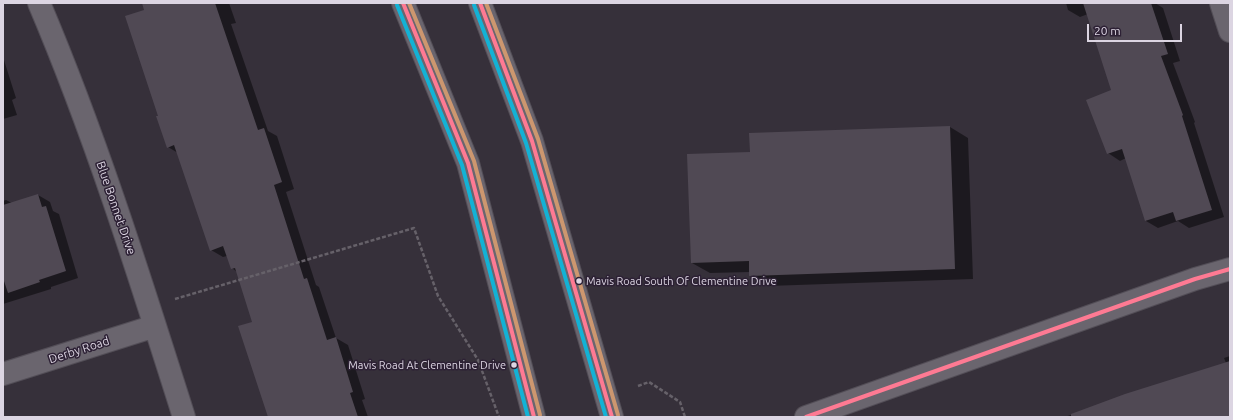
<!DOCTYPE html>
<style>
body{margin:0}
#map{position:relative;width:1233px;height:420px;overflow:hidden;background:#36303a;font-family:Ubuntu,sans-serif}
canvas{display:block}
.frame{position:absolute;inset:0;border:4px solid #dcd5e2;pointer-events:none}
.scale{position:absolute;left:1087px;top:24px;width:95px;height:18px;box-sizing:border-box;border:2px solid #dcd5e2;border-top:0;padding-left:5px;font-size:12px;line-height:14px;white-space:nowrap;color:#dcd5e2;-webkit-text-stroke:3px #2d2135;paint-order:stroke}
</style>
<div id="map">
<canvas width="1233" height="420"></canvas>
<div class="frame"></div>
<div class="scale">20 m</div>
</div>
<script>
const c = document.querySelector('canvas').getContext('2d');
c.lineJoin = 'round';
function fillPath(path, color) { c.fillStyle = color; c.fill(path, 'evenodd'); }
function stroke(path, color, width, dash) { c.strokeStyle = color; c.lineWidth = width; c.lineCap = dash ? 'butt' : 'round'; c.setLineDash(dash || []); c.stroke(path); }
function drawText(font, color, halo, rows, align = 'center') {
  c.font = font + ' Ubuntu,sans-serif'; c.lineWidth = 3; c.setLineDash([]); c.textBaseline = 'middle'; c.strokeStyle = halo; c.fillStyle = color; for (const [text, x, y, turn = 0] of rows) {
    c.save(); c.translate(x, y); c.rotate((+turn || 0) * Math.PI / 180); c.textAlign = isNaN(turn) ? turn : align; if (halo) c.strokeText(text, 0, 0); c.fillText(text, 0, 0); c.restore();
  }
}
const shadow = new Path2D(`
 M147 3H229L236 23 231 24 268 131 277 136 294 189 286 192 316 285 319 287 336 338 348 345 365 399 362 400 368 417H269L253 323 237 272 232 268 227 256 223 257 211 250 178 153 168 147 160 116 145 10Z
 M1066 3H1155L1163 8 1180 61 1173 63 1195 122 1194 123 1224 217 1189 228 1178 221 1158 228 1146 221 1126 158 1120 161 1108 153 1113 91 1088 14 1080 17 1068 10Z
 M3 57 16 98 12 100 17 115 3 119Z
 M950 127 968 138 973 279 768 286 750 275V272L710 273 692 263 751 153Z
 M38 195 50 202 53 211 59 214 78 278 51 287V289L3 304V201L6 200 12 203Z
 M1230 356V417H1065L1125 395 1226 363 1224 358Z`);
const building = new Path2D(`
 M142 3H215L258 130 264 128 282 182 274 185 304 279 307 278 327 340 336 337 353 392 350 393 358 417H268L238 326 252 322 235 268 231 269 223 246 210 251 174 145 167 148 156 116H158L125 16 144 10Z
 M1083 3H1151L1168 54 1161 56 1183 115 1182 116 1212 210 1176 221 1173 212 1145 221 1122 149 1107 154 1086 100 1111 90Z
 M950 126 955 269 749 276V261L691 263 687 154 750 152 749 133Z
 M38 194 42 207 46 206 66 271 39 280 40 282 8 293 3 278V205Z
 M1230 361V417H1071V414L1125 394Z`);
const path = new Path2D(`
 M175 299 414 228 438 296 478 360 499 417
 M638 386 649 382 680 402 685 417`);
const minor = new Path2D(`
 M39 3C96 137 140 278 184 417
 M1221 3 1230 31
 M3 374 155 326`);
const tertiary = new Path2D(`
 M806 417 1195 279 1230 269`);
const secondary = new Path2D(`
 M403 3 468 163 534 417
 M480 3 532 141 612 417`);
const bus1 = new Path2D(`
 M403 3 468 163 534 417
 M480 3 532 141 612 417
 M806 417 1195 279 1230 269`);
const bus2 = new Path2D(`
 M397 5 462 165 528 417
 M474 5 526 143 606 417`);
const bus3 = new Path2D(`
 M409 3 474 161 540 415
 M486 3 538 139 618 415`);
const markers = [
 [579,281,3.5,"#dcd5e2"],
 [514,365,3.5,"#dcd5e2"]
];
const busNames = [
 ["Mavis Road South Of Clementine Drive",586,281],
 ["Mavis Road At Clementine Drive",506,365,"right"]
];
const streetNames = [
 ["Blue Bonnet Drive",116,208,71],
 ["Derby Road",79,350,-18]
];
fillPath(shadow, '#0007');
fillPath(building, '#504954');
stroke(minor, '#534e57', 24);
stroke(tertiary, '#534e57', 24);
stroke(secondary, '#534e57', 24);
stroke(path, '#666169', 2.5, [4, 2]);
stroke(minor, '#6a656e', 22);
stroke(tertiary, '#6a656e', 22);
stroke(secondary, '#6a656e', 22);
stroke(bus1, '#fe7a93', 4);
stroke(bus2, '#13b2d5', 4);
stroke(bus3, '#cd976f', 4);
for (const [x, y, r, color] of markers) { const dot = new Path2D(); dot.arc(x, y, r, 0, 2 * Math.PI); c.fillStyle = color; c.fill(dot); stroke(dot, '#2d2135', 1.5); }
drawText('11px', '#dcd5e2', '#2d2135', busNames, 'left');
drawText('12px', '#dcd5e2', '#2d2135', streetNames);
</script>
